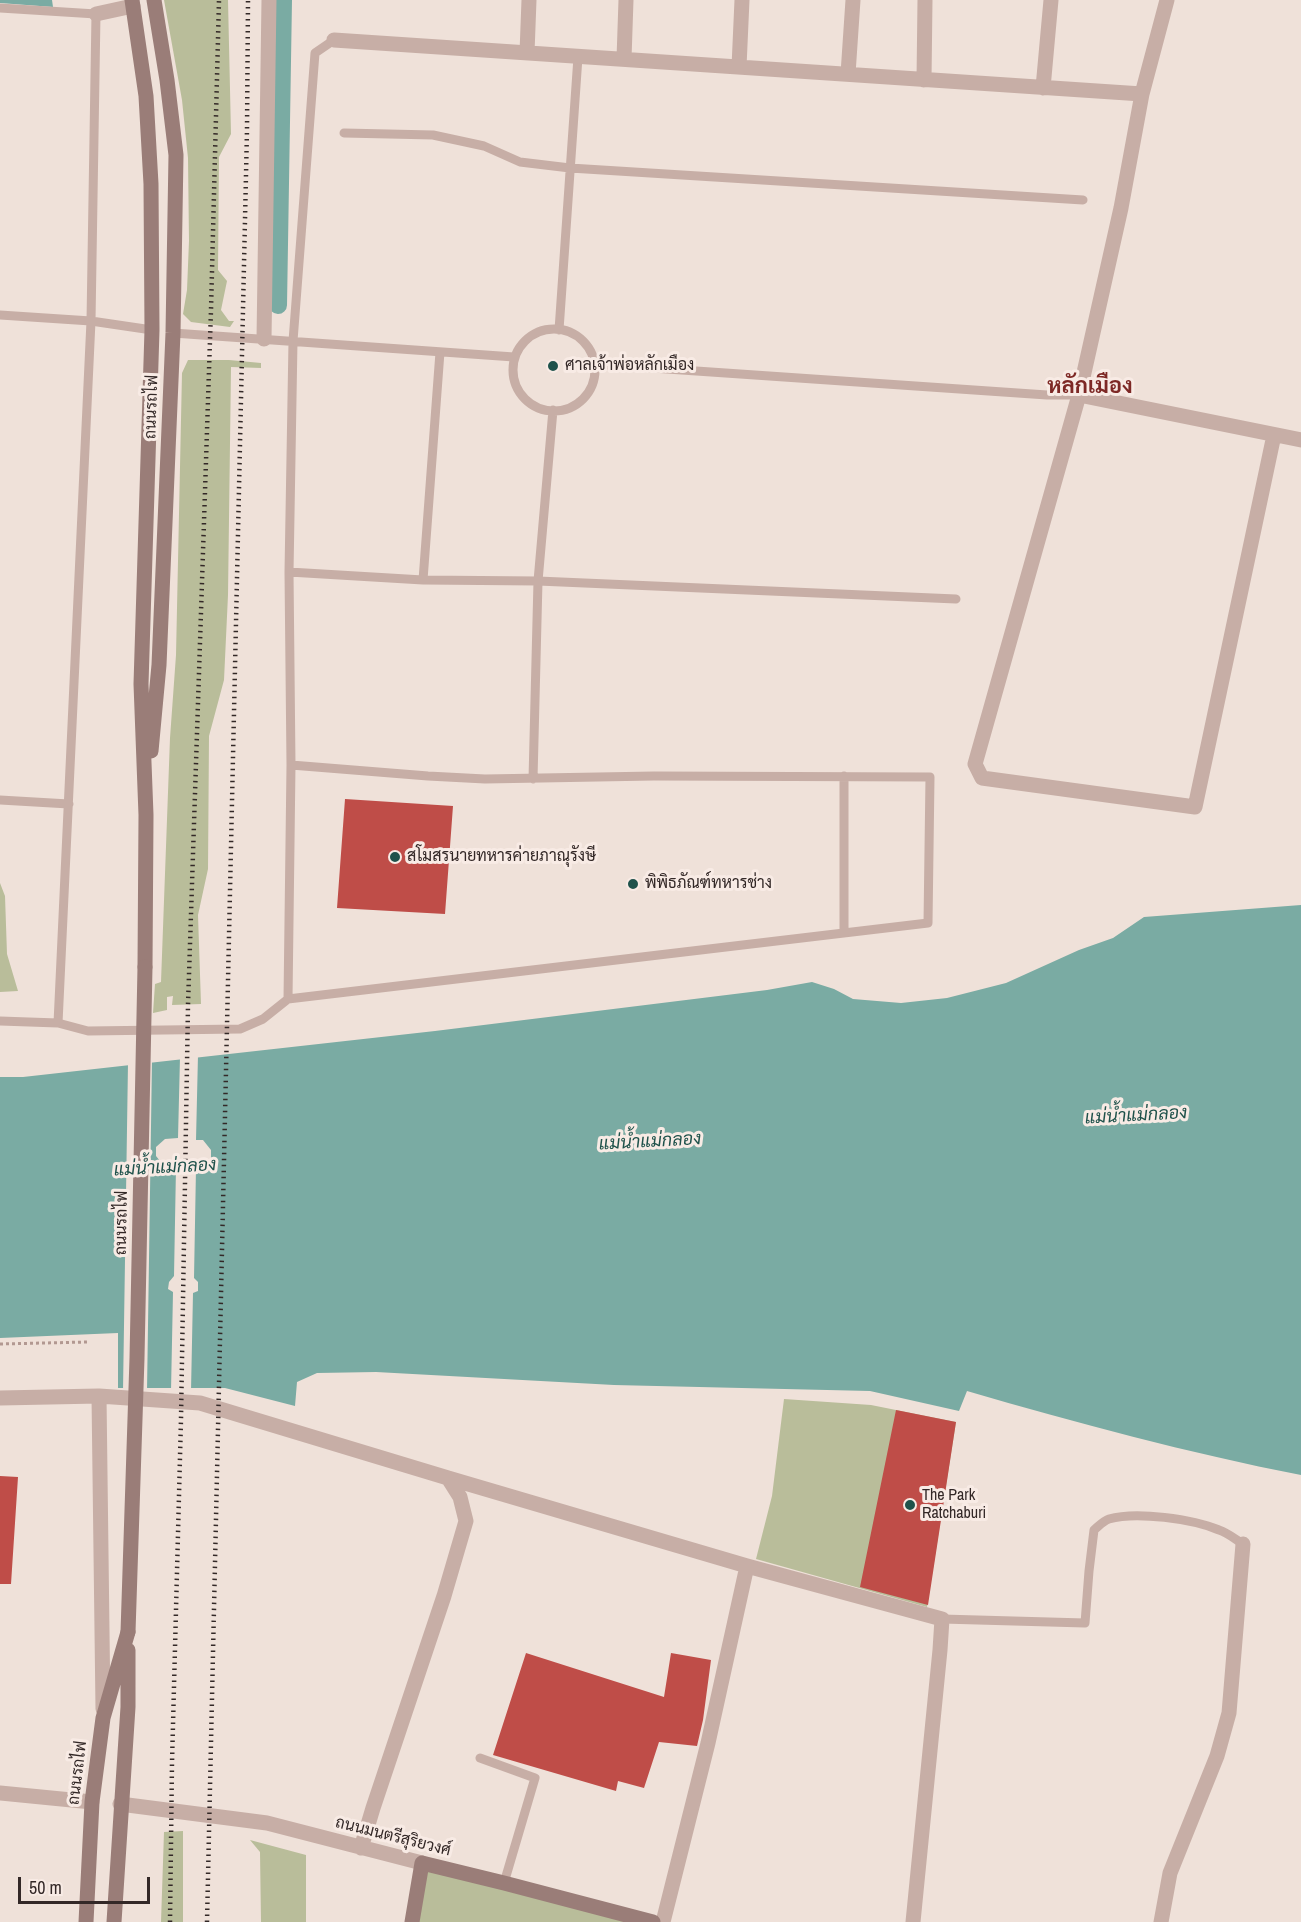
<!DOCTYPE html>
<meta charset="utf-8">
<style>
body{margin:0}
#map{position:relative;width:1301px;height:1922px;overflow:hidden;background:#efe1d9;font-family:"Archivo Narrow",sans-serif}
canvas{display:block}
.scale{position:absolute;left:18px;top:1877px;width:132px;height:27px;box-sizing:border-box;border:3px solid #332827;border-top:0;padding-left:8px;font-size:18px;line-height:21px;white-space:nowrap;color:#332827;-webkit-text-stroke:4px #f8ebe5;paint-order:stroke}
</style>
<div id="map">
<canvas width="1301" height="1922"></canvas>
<div class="scale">50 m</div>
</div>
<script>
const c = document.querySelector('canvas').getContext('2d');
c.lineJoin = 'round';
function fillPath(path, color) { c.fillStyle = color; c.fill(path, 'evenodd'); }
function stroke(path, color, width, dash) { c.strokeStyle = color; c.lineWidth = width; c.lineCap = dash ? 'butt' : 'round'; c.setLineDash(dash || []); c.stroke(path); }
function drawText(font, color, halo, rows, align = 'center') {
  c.font = font + ' "Archivo Narrow",Sarabun,sans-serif'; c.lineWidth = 6; c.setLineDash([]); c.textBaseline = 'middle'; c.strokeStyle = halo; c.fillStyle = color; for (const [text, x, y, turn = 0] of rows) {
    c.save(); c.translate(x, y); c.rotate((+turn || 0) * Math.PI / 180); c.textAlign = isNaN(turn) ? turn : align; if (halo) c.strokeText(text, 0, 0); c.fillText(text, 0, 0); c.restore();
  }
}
const green = new Path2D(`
 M164 0H228L231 134 219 157 218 270 227 281 221 310 229 321H234L230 327 191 322 183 314 187 290 189 241 188 158 182 100Z
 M188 360H229L261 363V368L231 367 228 595 224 680 209 736 208 869 198 915 201 1004 172 1005 173 996 167 997V1010L153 1013 155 984 161 982 170 738 176 655 182 373Z
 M0 883 5 896 7 954 18 991 0 992Z
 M784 1399 871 1405 956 1422 927 1607 756 1559 772 1496Z
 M183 1831V1922H161L164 1832Z
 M250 1840 306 1855V1922H261L260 1852Z
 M422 1863 648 1922H414Z`);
const water = new Path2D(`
 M0 0H52L53 7 0 3Z
 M1301 905V1475C1188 1453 1077 1423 967 1391L959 1411 870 1391 614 1385 376 1372 317 1373 297 1382 295 1406 225 1388H118V1333L0 1338V1077H23L435 1031 767 990 812 982 834 989 853 999 901 1003 947 998 1006 983 1079 950 1113 938 1144 917Z`);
const pier = new Path2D(`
 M198 1055 196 1140H203L211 1150V1160L205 1168H196L194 1278 198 1282V1291L193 1293 191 1391H171L173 1292 168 1289 169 1282 174 1276 176 1167 164 1166 156 1156V1147L165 1139 178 1138 180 1057Z
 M152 1060 147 1391H123L128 1063Z`);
const canal = new Path2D(`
 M278 305 283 0`);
const building = new Path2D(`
 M345 799 453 806 445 914 337 908Z
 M896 1410 956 1422 928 1605 860 1587Z
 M0 1476 18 1477 11 1584H0Z
 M526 1653 664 1697 671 1653 711 1660 703 1720 697 1746 659 1742 644 1788 618 1781 616 1791 493 1755Z`);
const path = new Path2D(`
 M0 1344 88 1342`);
const service = new Path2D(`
 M0 8 96 14 91 321 58 1023
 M344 133 433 135 484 146 520 162 570 168 1083 200
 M0 315 91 321 152 330
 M513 370a41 41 0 1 1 82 0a41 41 0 1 1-82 0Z
 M559 330 578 57
 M173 333 514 357
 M594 364 1047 395H1079
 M289 572 423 580 538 581 956 599
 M423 580 440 352
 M844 776V932
 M533 779 538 581 553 410
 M0 800 69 804
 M288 999 291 765 289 572 293 341 315 53 334 40
 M0 1021 58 1023 88 1031 240 1029 263 1019 288 999 928 923 930 777 654 776 485 779 428 776 291 765
 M942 1619 1085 1623 1089 1571 1094 1530C1099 1526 1103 1521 1109 1519 1136 1511 1193 1519 1219 1530 1228 1533 1235 1539 1243 1544
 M480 1758 535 1778 504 1883`);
const minor = new Path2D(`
 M1167 0 1142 94 1121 208 1079 395 975 764 982 778 1195 807 1274 435
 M96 14 133 6
 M334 40 1142 94
 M527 53 529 0
 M624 59 626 0
 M739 67 742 0
 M848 74 853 0
 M924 80 925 0
 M1043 88 1051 0
 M264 339 269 0
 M1079 395 1301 440
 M99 1396 103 1709
 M0 1398 99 1396 200 1403 448 1478 460 1497 466 1521 444 1596 373 1808 361 1848
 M448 1478 747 1566 942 1619 940 1650 913 1922
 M0 1793 92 1802
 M120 1804 267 1823 422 1863
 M663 1922 708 1743 747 1566
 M1161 1922 1170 1873 1217 1756 1229 1713 1243 1544`);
const secondary = new Path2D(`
 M132 0 146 96 151 184 152 330 141 684 146 815 145 967
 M151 751 159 665 173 333 176 155 167 80 154 0
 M86 1922 92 1802 103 1718 128 1632
 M114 1922 128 1707V1650
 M412 1922 422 1863 504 1883 653 1922`);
const rail = new Path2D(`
 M170 1922 172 1763 181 1419 188 1005 211 310 219 0
 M207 1922 247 130 248 0`);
const secondaryBridge = new Path2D(`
 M128 1632 137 1358 145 967`);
const markers = [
 [553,366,6,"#1f524b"],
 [395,857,6,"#1f524b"],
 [633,884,6,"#1f524b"],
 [910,1505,6,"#1f524b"]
];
const poiNames = [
 ["ศาลเจ้าพ่อหลักเมือง",565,366],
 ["สโมสรนายทหารค่ายภาณุรังษี",407,857],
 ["พิพิธภัณฑ์ทหารช่าง",645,884],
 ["The Park",922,1496],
 ["Ratchaburi",922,1514]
];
const streetNames = [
 ["ถนนรถไฟ",152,407,-88],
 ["ถนนรถไฟ",122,1223,-89],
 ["ถนนรถไฟ",78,1773,-83],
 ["ถนนมนตรีสุริยวงศ์",393,1837,14]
];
const waterNames = [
 ["แม่น้ำแม่กลอง",1136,1116,-3],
 ["แม่น้ำแม่กลอง",650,1142,-3],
 ["แม่น้ำแม่กลอง",165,1168,-3]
];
const districtNames = [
 ["หลักเมือง",1090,387]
];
fillPath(green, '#b9bd9a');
fillPath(water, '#7aaba3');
fillPath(pier, '#efe1d9');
stroke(canal, '#7aaba3', 18);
fillPath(building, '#bf4d48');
stroke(path, '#b29891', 3, [3, 3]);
stroke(service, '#c7aea6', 9);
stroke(minor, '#c7aea6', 15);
stroke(secondary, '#9a7d78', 15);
stroke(rail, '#332827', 4.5, [1.5, 4.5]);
stroke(secondaryBridge, '#9a7d78', 15);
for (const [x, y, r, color] of markers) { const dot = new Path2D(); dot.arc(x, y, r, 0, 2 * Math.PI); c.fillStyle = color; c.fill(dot); stroke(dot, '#f8ebe5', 2); }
drawText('16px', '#332827', '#f8ebe5', poiNames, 'left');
drawText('16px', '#332827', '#f8ebe5', streetNames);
drawText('italic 18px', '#1f524b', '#f8ebe5', waterNames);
drawText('bold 22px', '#7d2825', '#f8ebe5', districtNames);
</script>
